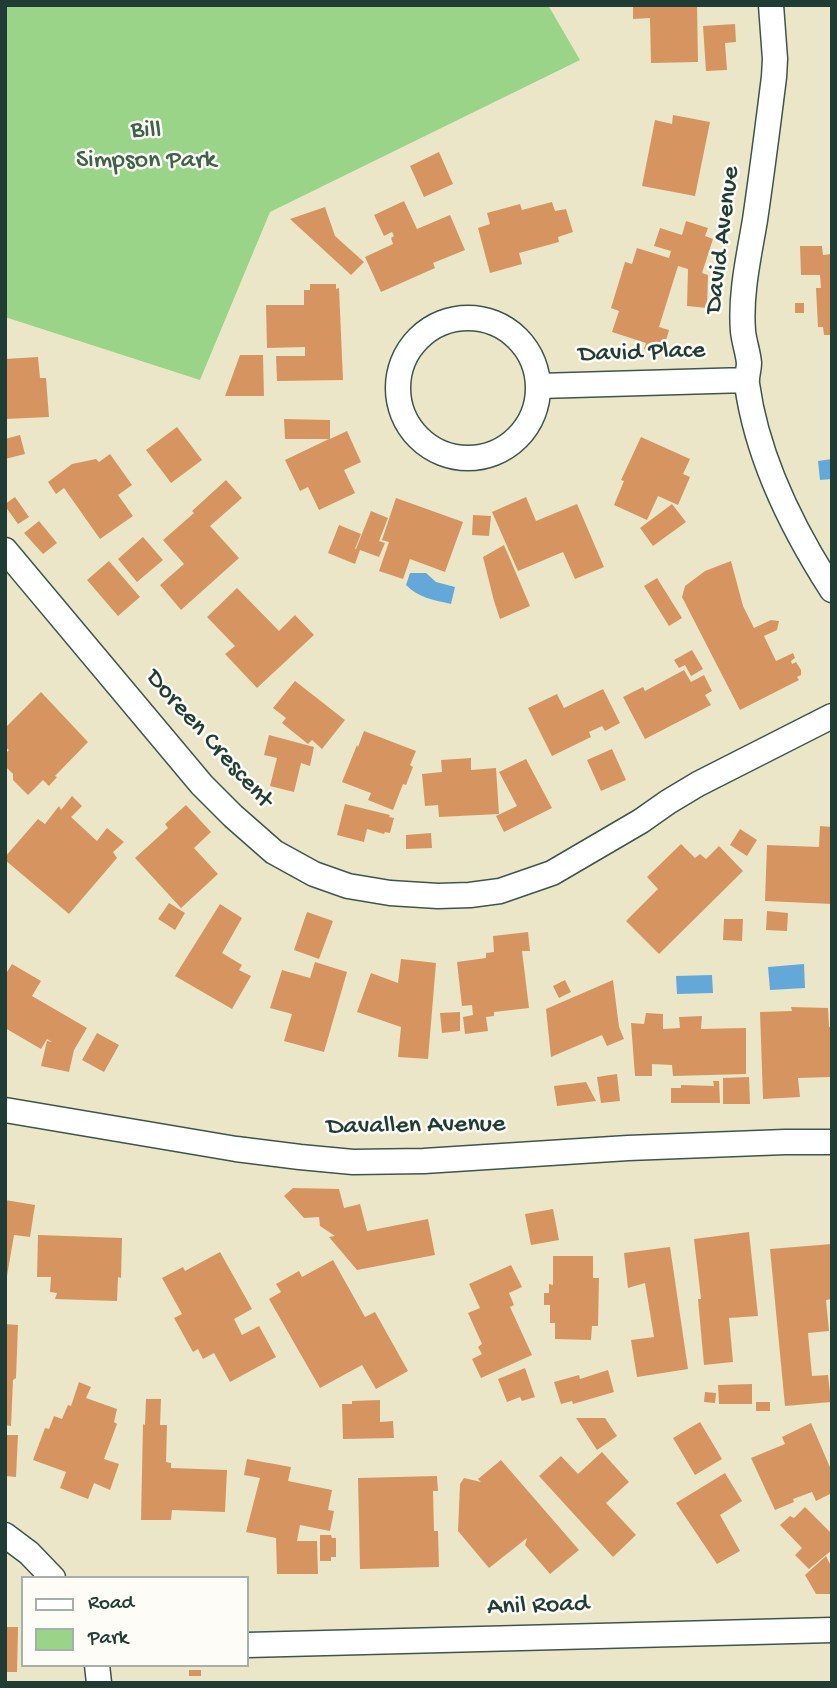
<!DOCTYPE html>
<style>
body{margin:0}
#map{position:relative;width:837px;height:1688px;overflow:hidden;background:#ebe6c8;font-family:"Gochi Hand",sans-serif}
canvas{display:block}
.frame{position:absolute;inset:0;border:7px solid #1f3d34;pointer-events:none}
.legend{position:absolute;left:21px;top:1576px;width:228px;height:91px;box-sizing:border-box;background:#fdfcf7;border:2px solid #a4b0a9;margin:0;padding:9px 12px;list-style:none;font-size:21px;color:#1f3d34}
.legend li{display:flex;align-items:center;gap:14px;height:35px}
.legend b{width:35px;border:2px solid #a4b0a9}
</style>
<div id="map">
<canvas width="837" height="1688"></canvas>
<div class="frame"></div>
<ul class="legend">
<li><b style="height:9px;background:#fff"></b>Road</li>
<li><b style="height:19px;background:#99d488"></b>Park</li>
</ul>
</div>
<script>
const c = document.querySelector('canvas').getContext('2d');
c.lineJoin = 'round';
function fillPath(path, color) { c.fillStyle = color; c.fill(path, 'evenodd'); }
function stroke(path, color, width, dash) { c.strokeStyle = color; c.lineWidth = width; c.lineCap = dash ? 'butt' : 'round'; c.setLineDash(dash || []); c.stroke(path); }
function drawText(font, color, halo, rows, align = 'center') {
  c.font = font + ' "Gochi Hand",sans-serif'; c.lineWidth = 5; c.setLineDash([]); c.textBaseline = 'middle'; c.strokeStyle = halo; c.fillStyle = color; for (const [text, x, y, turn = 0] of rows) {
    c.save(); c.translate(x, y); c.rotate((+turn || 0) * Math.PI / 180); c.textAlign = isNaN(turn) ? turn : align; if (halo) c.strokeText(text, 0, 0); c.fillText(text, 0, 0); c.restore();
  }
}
const green = new Path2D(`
 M5 5H548L580 60 270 212 200 380 5 317Z`);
const water = new Path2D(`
 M832 459V479L820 480 818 461Z
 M410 573H426L436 582 455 587 451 604C434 600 419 598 406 585Z
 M804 964 805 988 770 990 768 967Z
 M712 975 713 993 677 994 676 976Z`);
const building = new Path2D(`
 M633 5H697L698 62 651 63 650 18 633 19Z
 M735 24 736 42 725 43 727 70 706 71 703 26Z
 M673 115 710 122 695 196 642 186 655 120 672 124Z
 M439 152 453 184 424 197 410 166Z
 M404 201 417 229 450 215 465 250 433 263 435 268 381 292 365 257 393 244 391 238 394 236 392 232 384 236 374 215Z
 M552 202 555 211 566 209 573 232 558 237 559 242 519 253 522 264 490 273 478 228 490 224 487 213 520 204 522 210Z
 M325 207 335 236 364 262 351 275 290 219Z
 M686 221 708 228 705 236 713 239 702 273 708 275 707 308 687 306 688 269 678 266 659 327 669 330 662 355 644 349 646 343 612 332 619 311 611 308 625 262 632 264 637 248 669 258 671 251 654 246 660 228 682 235Z
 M800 246H822L823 255 832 254V335H824L823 327H818L816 288H821L820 275H801Z
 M310 284H336V289L339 288 343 380 277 381 276 356H305V347L267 348 266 305H304V290H310Z
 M795 303H804V313H795Z
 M240 355H263L264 396H225Z
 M38 357 40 378H46L49 417 5 419V359Z
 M284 419 330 420V439L347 431 361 462 344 470 355 493 319 510 308 487 300 491 285 460 329 439H285Z
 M177 427 202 460 171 483 146 450Z
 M20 435 25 454 5 459V439Z
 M641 437 690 459 683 474 690 477 678 505 658 496 647 520 614 505 624 481 621 480Z
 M110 454 132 485 118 495 133 516 100 539 64 488 56 494 48 482 72 464 96 459 99 462Z
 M226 480 242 498 210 526 239 558 181 610 160 585 184 564 163 540 194 513 192 511Z
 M15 497 29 517 18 524 5 506V504Z
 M526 497 536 521 577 504 604 567 575 579 563 552 518 571 492 512Z
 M396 498 463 522 445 572 410 559 403 579 379 571 389 542 382 540Z
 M672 504 686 522 653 546 640 528Z
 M371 511 388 518 379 541 385 543 379 557 360 550 355 564 328 553 339 525 361 534 355 549H356Z
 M473 515 491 516 489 536 472 535Z
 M39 521 57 543 43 554 24 533Z
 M143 537 163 560 137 582 118 559Z
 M504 545 530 606 500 619 494 601 483 557Z
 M109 561 140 597 118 616 87 580Z
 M731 561 743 606 754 628 771 620 779 621 777 630 764 636 776 661 793 653 795 658 791 661 792 664 796 662 801 670V675L797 677 799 680 740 710 682 597 685 586 705 571Z
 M657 578 682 618 669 626 644 586Z
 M237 588 279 631 295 615 314 635 257 688 225 654 235 646 207 617Z
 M692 650 703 669 691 676 685 665 679 668 674 660Z
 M684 670 691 682 704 675 712 691 705 695 711 705 645 739 623 697 643 687 645 691Z
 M295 681 345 720 322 749 312 740 308 744 282 723 286 718 273 708Z
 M603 689 620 723 605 731 602 726 589 732 591 737 552 756 528 708 557 694 564 708Z
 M41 692 88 742 55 776 57 777 49 786 43 780 28 795 13 780V774L5 766V754L9 750 5 747V728Z
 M364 731 416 751 410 765 413 767 406 785 403 784 393 810 368 800 371 793 342 782 357 745 358 747Z
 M269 735 314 747 310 766 301 763 294 792 270 786 277 758 264 755Z
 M612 749 626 780 601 791 587 760Z
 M471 758V770L496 768 499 814 439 817 438 805 425 806 422 774 442 772 441 760Z
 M526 759 552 808 504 832 496 816 517 806 499 772Z
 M72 796 82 806 71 817 97 841 107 828 124 842 113 852 117 858 69 914 5 860V857L38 819 45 824 59 806 61 810Z
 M345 804 390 815 389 817 394 818 390 833 385 832 384 834 367 829 364 842 337 835Z
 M186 805 211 832 194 848 218 874 181 908 135 858 168 828 165 824Z
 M820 826 832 827V904L765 901 767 845 819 847Z
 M740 829 757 840 747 856 730 845Z
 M431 833 432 848 406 849V835Z
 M681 844 695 858 700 854 706 859 719 846 743 871 659 954 626 921 658 889 647 877Z
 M169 903 185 913 175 930 158 919Z
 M220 904 242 918 222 953 242 965 239 970 251 976 232 1009 175 976Z
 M767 911 788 913 787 931 766 930Z
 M307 912 333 921 319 959 294 950Z
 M724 919H743L742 941 723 940Z
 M528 932 530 951H522L529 1008 494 1012V1016L486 1017 488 1031 465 1034 463 1017 473 1015 472 1005 462 1006 457 962 486 958V953L494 952 493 936Z
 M401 959 436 963 428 1059 398 1057 401 1027 357 1012 371 973 398 983Z
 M315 962 347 972 324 1052 284 1041 292 1014 270 1008 282 970 310 978Z
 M12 964 41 981 32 996 87 1028 74 1050 69 1072 41 1066 47 1041 52 1042 47 1039 41 1049 5 1028V975Z
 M565 980 571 992 559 998 553 986Z
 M613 980 619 1027 624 1039 607 1046 602 1035 551 1057 546 1009Z
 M791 1007 828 1008 829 1027H832V1064L830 1063V1077L798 1078 800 1097 763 1099 760 1012 792 1011Z
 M460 1012V1031L442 1033 440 1013Z
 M646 1013 663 1014V1029L680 1028 679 1017 702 1016 701 1029 746 1028V1074L673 1076 672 1065 652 1064V1076H635L631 1023 644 1024Z
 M97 1033 119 1045 104 1072 82 1060Z
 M617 1074 620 1101 601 1103 597 1077Z
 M749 1077 750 1104H723V1078Z
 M713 1081H719L720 1103H671V1088H681V1085L714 1086Z
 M586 1082 596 1101 557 1106 554 1086Z
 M293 1188 339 1189 344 1208 360 1204 367 1231 428 1219 435 1255 357 1270 329 1237 335 1236 320 1226 319 1217 304 1218 284 1196Z
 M5 1200 35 1205 30 1237 14 1235 7 1276H5Z
 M553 1209 559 1240 531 1245 525 1214Z
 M749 1232 758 1316 729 1318 733 1362 704 1365 698 1299H701L694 1239Z
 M38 1235 122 1238 121 1278 118 1277 117 1301 55 1299 57 1293 50 1292 51 1277H37Z
 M832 1244V1299L826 1300 829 1331 808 1333 812 1376 828 1375 831 1402 785 1406 770 1249Z
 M670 1247 688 1369 637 1377 631 1340 654 1337 645 1283 628 1288 624 1253Z
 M220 1252 252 1309 234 1319 242 1335 259 1326 276 1357 230 1382 214 1353 203 1359 198 1349 193 1352 174 1318 182 1314 162 1278 183 1267 185 1271Z
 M553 1256H593V1278H599L598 1326H592L591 1340 555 1339V1323H550V1305H544V1293H549V1284L553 1285Z
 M333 1260 365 1317 375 1312 408 1371 376 1389 362 1365 320 1388 269 1299 281 1292 276 1284 299 1271 302 1277Z
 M511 1265 522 1287 509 1293 514 1305 510 1307 532 1355 481 1378 472 1359 482 1354 478 1347 482 1344 468 1313 480 1308 469 1284Z
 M5 1324 18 1325 16 1378 13 1380 11 1426 5 1425Z
 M525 1368 535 1397 522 1401 520 1397 507 1402 498 1379Z
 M608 1370 614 1392 573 1404 572 1401 561 1404 554 1382 579 1375 580 1379Z
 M79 1382 91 1387 86 1398 117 1409 114 1422 117 1424 104 1459 119 1464 110 1490 94 1483 88 1499 60 1488 66 1472 33 1460 45 1428 49 1429 54 1416 62 1419 68 1405 71 1406Z
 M752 1384V1404H719L718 1385Z
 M705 1392 716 1393 715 1403 704 1402Z
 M146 1399H161L160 1425H167L166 1462 171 1463V1468L227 1470 225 1512 172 1510 171 1520H141L143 1424 145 1425Z
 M380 1400V1422L393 1421 394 1438 343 1439 342 1404H352V1401Z
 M756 1402H770V1411H756Z
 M576 1418H605L617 1436 597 1450Z
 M700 1422 722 1459 695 1475 673 1438Z
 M811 1423 832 1472V1493L816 1501 812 1492 793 1499 794 1502 775 1510 751 1458 785 1444 782 1437Z
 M5 1435H18L16 1477 5 1476Z
 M602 1452 629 1482 606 1503 636 1535 613 1557 539 1476 561 1456 578 1474Z
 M247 1459 291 1467 288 1481 332 1490 328 1510 334 1511 330 1531 300 1525 297 1541H317L318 1574H277L276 1538 246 1532 260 1478 244 1475Z
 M501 1460 579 1550 550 1574 525 1545 527 1538 489 1568 458 1531 460 1484 464 1478 481 1482 478 1479Z
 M725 1473 742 1501 720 1515 740 1551 717 1564 676 1503Z
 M437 1476 438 1491H433L434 1531H438L439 1567 360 1569 358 1478Z
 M805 1507 832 1534V1550L809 1569 795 1555 802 1548 780 1525 790 1516 794 1518Z
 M320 1535H331L332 1538H336V1557H331V1561H320Z
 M826 1556 832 1568V1594H816L805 1575Z
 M5 1627H18L17 1672H5Z
 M189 1670H201V1676H189Z`);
const minor = new Path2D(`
 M771 5 775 59 774 77C768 125 762 172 755 220 749 256 740 294 743 331 744 342 748 352 749 363 749 370 746 377 747 384 757 458 792 528 832 590
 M398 388a70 70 0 1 1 140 0a70 70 0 1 1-140 0Z
 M539 386 747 380
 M5 550 202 785 233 816 274 852 314 874 348 886 390 893 438 896 470 895 500 891 552 873 641 821 668 802 698 784 832 716
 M5 1110 236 1149 300 1157 353 1162 424 1161 628 1148 785 1142H832
 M5 1535 29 1553 53 1578
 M247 1645 832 1630
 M97 1665 99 1683`);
const parkNames = [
 ["Bill",146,132],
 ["Simpson Park",146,162]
];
const streetNames = [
 ["David Avenue",724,240,-83],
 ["David Place",642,354,-2],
 ["Doreen Crescent",208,740,48],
 ["Davallen Avenue",416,1127,-1],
 ["Anil Road",538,1607,-2]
];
fillPath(green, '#99d488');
fillPath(water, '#63a8d8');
fillPath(building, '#d69560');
stroke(minor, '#3e564a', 27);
stroke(minor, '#fff', 24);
drawText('26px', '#3e6349', '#fdfcf7', parkNames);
drawText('26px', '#1f3d34', '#fdfcf7', streetNames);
</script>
